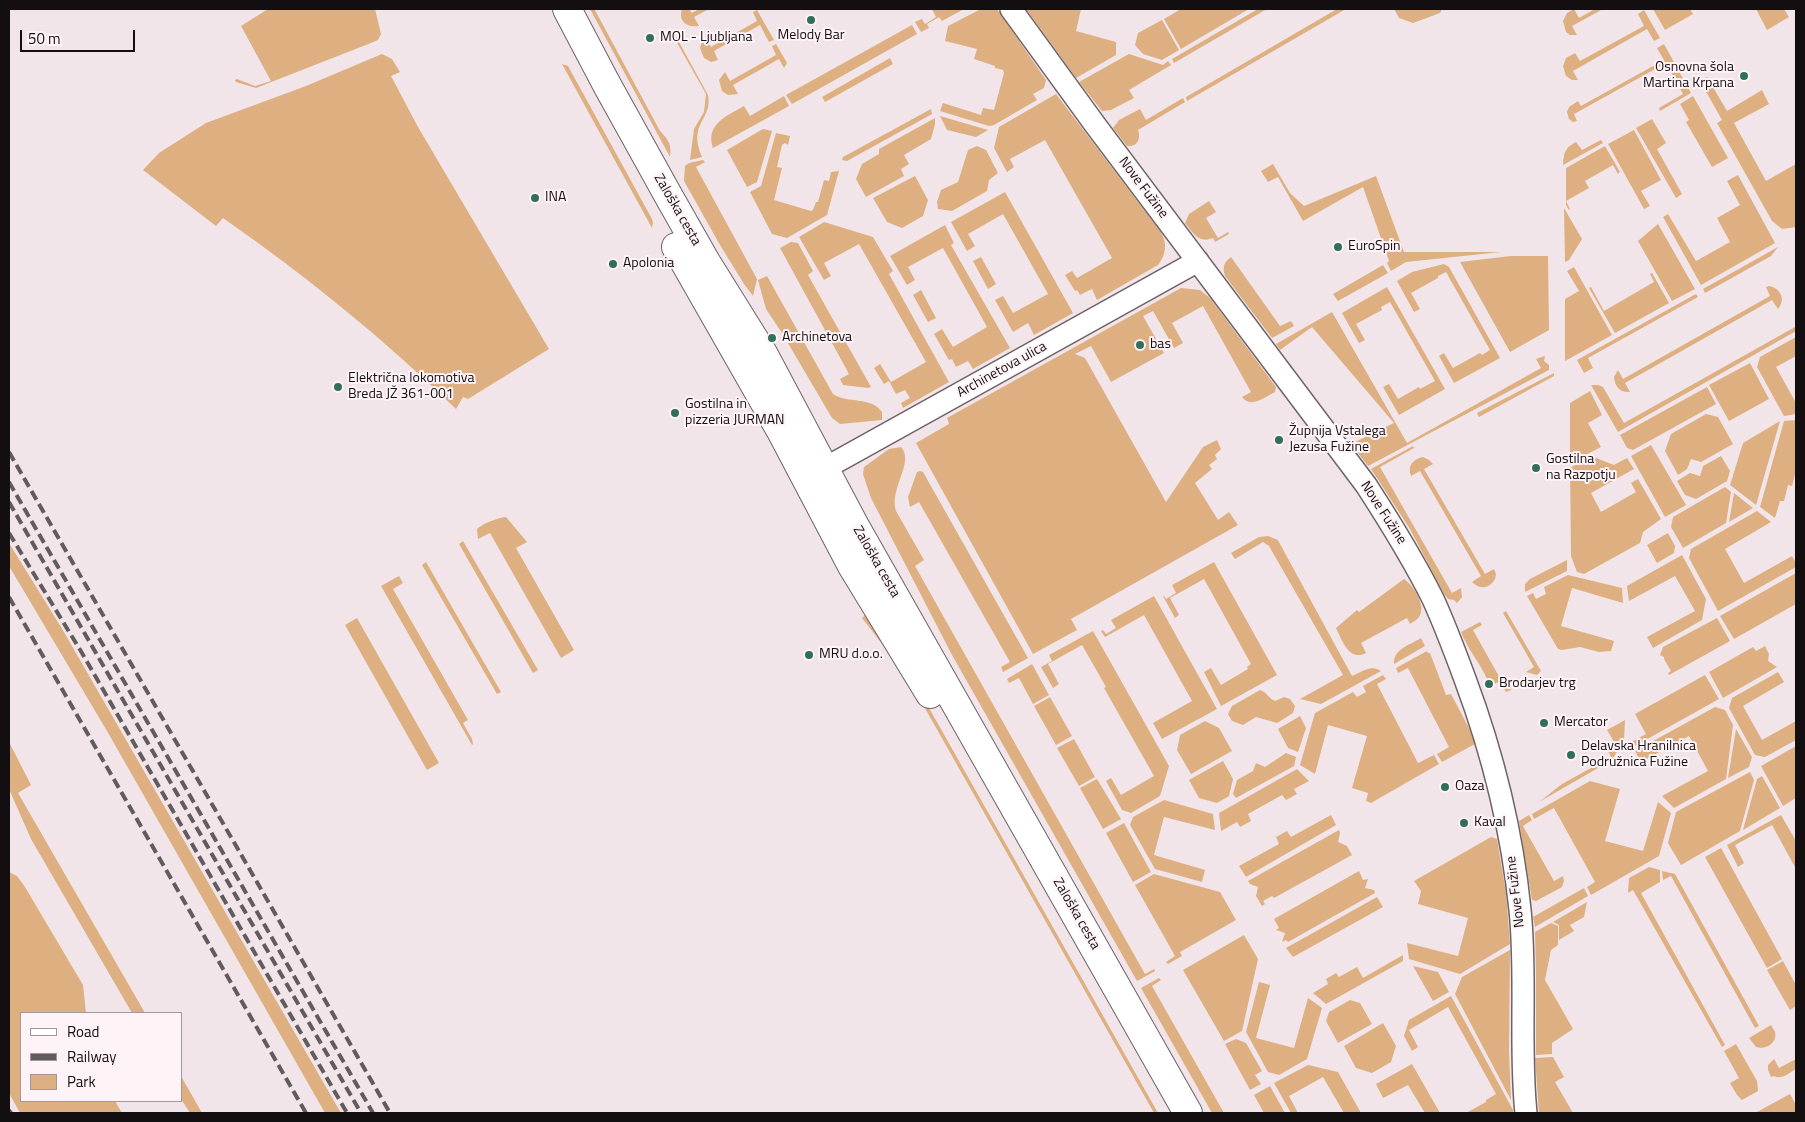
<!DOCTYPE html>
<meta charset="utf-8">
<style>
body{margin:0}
#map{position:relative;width:1805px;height:1122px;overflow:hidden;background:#f2e5e9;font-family:"Titillium Web",sans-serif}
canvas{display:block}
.frame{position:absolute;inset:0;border:10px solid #130f10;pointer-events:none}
.legend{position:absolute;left:20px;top:1012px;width:162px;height:90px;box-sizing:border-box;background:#fef3f6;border:1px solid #a0989a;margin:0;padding:6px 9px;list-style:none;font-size:15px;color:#130f10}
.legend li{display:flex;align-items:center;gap:10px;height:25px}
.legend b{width:25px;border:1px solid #a0989a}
.scale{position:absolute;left:20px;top:30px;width:115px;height:22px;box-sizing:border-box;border:2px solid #130f10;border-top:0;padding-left:6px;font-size:15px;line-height:18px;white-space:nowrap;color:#130f10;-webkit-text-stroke:4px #fef3f6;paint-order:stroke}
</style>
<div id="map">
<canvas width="1805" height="1122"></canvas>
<div class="frame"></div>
<ul class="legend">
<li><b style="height:6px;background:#fff"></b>Road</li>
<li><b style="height:6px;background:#625b5d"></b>Railway</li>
<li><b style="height:14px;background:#deaf81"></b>Park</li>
</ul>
<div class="scale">50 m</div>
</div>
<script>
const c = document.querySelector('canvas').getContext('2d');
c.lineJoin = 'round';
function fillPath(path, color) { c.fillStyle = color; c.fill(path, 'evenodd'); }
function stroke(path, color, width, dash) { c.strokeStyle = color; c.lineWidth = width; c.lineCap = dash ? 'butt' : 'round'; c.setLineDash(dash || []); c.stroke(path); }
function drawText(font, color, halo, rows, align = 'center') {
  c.font = font + ' "Titillium Web",sans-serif'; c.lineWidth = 4; c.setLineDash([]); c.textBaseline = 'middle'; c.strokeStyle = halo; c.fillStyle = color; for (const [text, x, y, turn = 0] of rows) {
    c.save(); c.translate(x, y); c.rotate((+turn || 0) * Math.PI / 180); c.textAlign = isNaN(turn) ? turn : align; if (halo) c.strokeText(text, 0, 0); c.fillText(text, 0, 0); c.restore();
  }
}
const green = new Path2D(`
 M268 9H375L381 34 378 40 371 43 256 88 236 82 235 80 237 79 255 86 271 81 241 26Z
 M590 9H594L596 12 660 131C668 139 672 145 670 157Z
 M682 9H689L692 13 699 9H709L694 17 699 26C687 28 678 21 682 9Z
 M932 9H964L942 21 939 17 927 24 929 28 921 32 915 22 922 19 925 24 936 17Z
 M981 9H997L1046 80 1044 88 1033 94 1037 100 994 125 989 126 940 111 943 103 981 115 983 108 994 110 1004 73 1003 70 995 68V66L974 59 977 49 945 41 948 26Z
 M1026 9H1081L1076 31 1116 42V55L1076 78Z
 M1181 9H1249L1181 49 1164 19Z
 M1258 9H1267L1174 63 1172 59Z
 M1337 9H1346L1187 101 1186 97Z
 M1394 9H1442L1440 13 1413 23 1399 18Z
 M1574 9 1579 18 1595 9H1603L1572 26 1577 35H1570L1566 32 1563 21 1567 13Z
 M1653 9H1690L1693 14 1665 30Z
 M1756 9H1784L1789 17 1767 30Z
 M757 10 774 40 769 42 760 25 714 51 718 60 711 62 704 58 700 48 702 42 706 38 711 47 757 21 753 12Z
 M1644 10 1660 38 1654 41 1647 29 1573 71 1578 80H1572L1566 76 1563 66 1566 58 1575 53 1580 61 1644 26 1638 14Z
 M1162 20 1179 50 1162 60 1143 54 1135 45 1138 33Z
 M912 25 917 34 792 104 786 95Z
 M673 31 708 95C713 120 687 123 702 157L690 160 694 129 704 112 706 94 671 32Z
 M776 44 787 63 784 68 779 59 733 85 738 94 728 95 722 91 719 80 725 72 730 81 776 55 772 46Z
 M1664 44 1691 93 1660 111 1659 108 1683 94 1666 63 1574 114 1577 121 1573 122 1569 119 1567 112 1569 107 1578 101 1581 106 1664 60 1657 48Z
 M382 54 392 59 400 72 391 76 418 127 549 349 468 399 463 397 456 409C384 339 305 275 223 218L216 226 143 170 159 153 206 123 306 86Z
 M1129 54 1163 65 1168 61 1171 65 1129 90 1134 98 1111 110 1102 111 1079 82Z
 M890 58 893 64 825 102 822 97Z
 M562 64 568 66 652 219 653 223 652 228Z
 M1707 77 1727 111 1762 90 1769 104 1734 123 1766 181 1796 164V227L1782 229 1772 221 1717 123 1722 120 1700 81Z
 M1056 94 1160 231C1168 243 1166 255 1158 265L1097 300 1092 289 1080 295 1077 290 1075 291 1065 275 1072 271 1077 278 1112 258 1045 140 1010 159 1014 167 1007 172 994 148 999 127Z
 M784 96 789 106 713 148C705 124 727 116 744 106L750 116Z
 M1693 96 1728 158 1712 167 1686 122 1689 120 1680 104Z
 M1183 98 1185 102 1138 130C1141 138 1138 147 1127 146L1113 128 1119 120 1140 109 1146 120Z
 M931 109 932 114 847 161 842 160 843 157Z
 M940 116 988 130 976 137 947 130Z
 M935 118V124L931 139 904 155 909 164 901 169 904 176 866 197 856 179 862 164 879 154V149Z
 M1652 119 1666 143 1657 149 1682 194 1676 198 1636 128Z
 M763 129 772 131 757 182 747 187 727 150Z
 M1634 130 1661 180 1641 191 1650 206 1644 209 1608 144Z
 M776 133 790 136 788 145 785 143 782 145 777 167 782 168 774 200 811 211 813 210 816 202H818L824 180 829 181 831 172 839 171 827 215 787 238 772 234 750 192 761 186Z
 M1601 140 1603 143 1563 165C1564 152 1565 148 1576 142L1582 150Z
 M977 146 986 150 998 173 989 180 987 191 952 211 938 209 937 202 941 190 958 182 968 150Z
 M1605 146 1620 172 1618 174 1613 165 1585 181 1589 188 1566 201 1570 209 1569 210 1566 205V168Z
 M703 160 705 162 696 167 757 279 753 296 744 284 720 245 684 181 685 166 689 163Z
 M1273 164 1290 193 1304 206 1376 176 1404 252H1501L1406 262 1391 271 1387 263 1389 261 1363 187 1303 221 1278 177 1268 182 1261 171Z
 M1738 175 1775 243 1701 285 1663 217 1668 214 1696 261 1730 242 1717 218 1740 205 1727 181Z
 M915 176 928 200 923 216 902 228 887 222 873 198Z
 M1005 192 1073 313 1034 335 1028 323 1013 332 995 300 1003 296 1013 313 1048 294 1003 214 968 234 975 246 967 251 951 222Z
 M1209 201 1216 212 1206 218 1218 238 1228 232 1229 234 1215 242 1213 238C1199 244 1193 233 1185 223L1189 214Z
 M1564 208 1582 239 1569 260 1565 262Z
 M824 222 873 237 893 271 889 274 949 382 903 408 901 403 910 398 905 390 896 394 889 381 884 384 874 368 880 364 891 382 926 362 859 244 824 263 831 276 824 280 799 237Z
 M1658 224 1695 289 1672 301 1638 241Z
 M945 225 954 243 951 245 1010 348 973 369 968 361 956 367 952 359 949 360 934 334 942 329 953 347 987 327 943 248 908 267 915 280 907 285 890 256Z
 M791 242 798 243 813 271 808 275 871 387 868 388 843 385 840 379 849 374 780 248Z
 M1778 247 1771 256 1705 293 1703 289Z
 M1511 256H1548L1549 330 1510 352 1460 262Z
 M981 257 996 284 988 289 973 261Z
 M1231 257 1280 326 1291 321 1294 326 1272 338 1225 276C1222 267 1224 262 1231 257Z
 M1444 264 1449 267 1500 358 1454 383 1439 356 1444 353 1453 368 1480 353 1482 355 1490 350 1446 272 1438 276V278L1411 293 1420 309 1414 312 1397 281 1412 272Z
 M1383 265 1388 273 1338 301 1333 294Z
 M1574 267 1612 335 1565 361V299L1579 291 1567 271Z
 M1652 273 1669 303 1615 333 1589 288 1591 287 1604 311 1654 282 1650 274Z
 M767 276 833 394C848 404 871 396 882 412V420L840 424 832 418 782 333 766 309 758 280Z
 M1770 286C1781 289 1786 300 1778 309L1772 300 1625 383 1630 392C1620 393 1615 387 1614 377L1618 370 1623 379 1770 296 1766 287Z
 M1387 287 1445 389 1399 415 1383 387 1389 384 1398 399 1419 387 1420 389 1435 381 1390 302 1381 307 1382 310 1356 324 1365 340 1359 343 1342 313Z
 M1181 288 1200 290 1210 298 1276 387 1275 392C1265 397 1251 409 1242 397L1251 392 1203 306 1172 323 1183 343 1174 348 1153 311 1143 316 1164 353 1111 382 1091 346 1075 354 1085 358 1166 502 1203 447 1217 440 1221 449 1215 455 1217 459 1209 465 1212 469 1195 483 1218 520 1229 512 1238 525 1071 619 1077 630 1033 654 916 443 949 424 947 418Z
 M921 290 936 318 928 322 913 295Z
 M1696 294 1698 297 1588 358 1593 368 1584 373 1577 360Z
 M1332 312 1407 443 1541 368 1536 359 1545 356 1544 361 1549 365V370L1368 466 1351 444 1394 423 1312 327 1280 350 1276 344Z
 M1795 327 1796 331 1618 432 1591 385H1598L1603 387 1624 423Z
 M1796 337V356L1776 367 1796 403V414L1784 416 1757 367 1760 357Z
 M1750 363 1769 399 1729 421 1709 385Z
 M1554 373V376L1479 417 1477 413Z
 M1707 387 1716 404 1633 450 1627 448 1620 435Z
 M1590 391 1602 415 1588 423 1601 447 1570 463V403Z
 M1706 414 1718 417 1733 444 1701 462 1691 459 1687 469 1678 475 1665 451 1671 434Z
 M1796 420V470L1792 486 1788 485 1784 501H1780L1775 518 1760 507 1784 421Z
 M1780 421 1756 505 1730 485 1743 443Z
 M1651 445 1686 505 1665 517 1631 456Z
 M1413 446 1414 448 1380 467 1452 593 1461 588 1462 597 1457 603 1454 600 1448 599 1444 594 1410 529 1371 469Z
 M901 447C915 462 889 488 896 511L924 560 915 566 1145 974 1154 969 1155 971 1137 981 952 655 871 498 863 474 864 467 889 449Z
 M1591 456 1614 465 1627 458 1634 469 1591 493 1601 512 1636 492 1631 483 1638 479 1661 519 1643 532 1640 543 1584 574 1577 572 1571 556 1570 468Z
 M1721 456 1730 471 1727 481 1696 499 1685 495 1677 481 1690 473 1700 476 1703 466Z
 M1423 457 1429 460 1433 464 1424 469 1485 574 1494 569 1496 574 1495 579C1489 589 1480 590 1472 582L1481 576 1420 471 1411 476C1407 466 1413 459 1423 457Z
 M920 471 923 472 1028 658 1003 672 1001 667 1010 662 919 502 910 507 908 497 917 472Z
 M1725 487 1731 492 1726 523 1683 548 1671 527 1673 517Z
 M1734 493 1753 508 1729 522Z
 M1757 511 1771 522 1725 549 1744 583 1792 556 1796 563V567L1718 611 1689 558 1691 549Z
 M506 517 527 542 516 548 574 650 561 658 490 533 478 539 477 529C484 523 497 518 506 517Z
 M1668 533 1675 546 1674 553 1657 563 1647 545Z
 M1268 536 1278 540 1280 544 1352 676C1362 672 1371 664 1381 671L1321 704 1300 699 1343 675 1269 546 1263 542 1235 559 1231 553 1259 537Z
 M463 541 538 670 533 673 459 544Z
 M9 543 61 627 341 1113H325L107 731 9 566Z
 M1682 555 1706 599 1702 620 1653 648 1647 637 1695 611 1675 576 1629 601 1627 586Z
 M1567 560V571L1525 592V584L1530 579Z
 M426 562 501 692 497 694 422 565Z
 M1214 562 1277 675 1221 706 1204 672 1211 668 1221 685 1248 669 1247 667 1251 664 1204 579 1170 598 1179 615 1175 618 1163 596H1164L1166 599 1176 593 1172 585Z
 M1796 573V604L1734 639 1720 616Z
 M1568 575 1622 588 1623 603 1572 588 1561 626 1614 641 1611 651 1599 652 1580 647 1562 650 1558 649 1527 596 1533 593 1536 599 1546 594 1544 587Z
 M399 576 403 583 393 589 468 720 463 723 472 739 473 744 472 745 381 586Z
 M1404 579C1412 584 1424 602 1421 612 1420 618 1415 621 1410 624L1407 618 1361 643 1366 653C1349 662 1342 640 1336 628L1357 610 1359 612Z
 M1154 596 1217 709 1162 739 1153 723 1192 701 1144 615 1105 637 1101 631 1103 630 1106 634 1116 628 1111 620Z
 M1506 611 1541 671 1537 675 1526 672 1534 667 1503 613Z
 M866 614 903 665 929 708 1158 1113H1154L926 710 900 667 862 618Z
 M357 618 439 763 427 770 345 625Z
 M1717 618 1730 641 1669 675 1668 673 1671 671 1664 659V657L1660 655 1663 647Z
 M1480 622 1482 625 1473 630 1501 680 1504 684 1514 679 1511 690 1506 692 1500 681 1493 685 1491 681H1488C1481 664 1468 650 1461 632Z
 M1093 631 1169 766 1160 796 1131 813 1122 810 1106 781 1111 778 1121 795 1154 776 1104 688 1106 687 1082 645 1048 664 1059 684 1053 688 1041 667 1052 661 1049 655Z
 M1421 638 1425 646 1394 664C1393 649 1410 645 1421 638Z
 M1765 646 1769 654 1768 661 1777 667 1723 698 1709 672 1753 647 1756 651Z
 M1427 651 1428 653H1430L1446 695 1451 694 1471 732 1475 744 1442 762 1437 754 1449 747 1408 668 1398 673 1396 668Z
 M1032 664 1049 695 1033 704 1019 678 1009 683 1007 679Z
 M1778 672 1784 682 1743 706 1762 740 1796 721V740L1765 757 1755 755 1729 708 1732 698Z
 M1383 675 1386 679 1377 684 1418 763 1434 755 1439 764 1371 803 1366 801 1368 793 1352 788 1367 736 1328 725 1315 774 1300 765 1315 713 1353 692 1357 697 1366 692 1363 686Z
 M1705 675 1719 699 1633 747 1630 743 1646 734 1635 714Z
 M1260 690C1267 692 1268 698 1275 701L1284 697 1290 699 1295 706 1293 713 1277 723 1256 717 1243 725 1232 721 1228 714 1232 706Z
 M1050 697 1072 736 1056 745 1034 706Z
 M1715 707 1725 710 1733 725 1726 779 1674 808 1662 796 1708 771 1689 736 1641 762 1635 751Z
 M1300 716 1306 728 1298 752 1288 748 1278 729Z
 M1625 720 1624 740 1612 760 1539 802 1562 784 1611 757 1608 751 1613 740 1607 730Z
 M1205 721 1219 728 1232 751 1191 774 1177 750 1180 735Z
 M1736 729 1752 757 1749 767 1728 778Z
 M1074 739 1095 777 1079 786 1057 748Z
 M9 742 31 785 18 793 145 1013H132L31 839 9 789Z
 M1796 746V798L1783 806 1761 766Z
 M1286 753 1296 757 1294 766 1236 798 1233 794 1237 780 1253 771 1256 763 1265 767Z
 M1223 761 1233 779 1229 796 1217 803 1199 798 1189 780Z
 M1297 769 1309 781 1294 789 1297 794 1286 800 1282 795 1248 814 1251 821 1240 827 1237 822 1221 831 1219 813Z
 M1750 772 1754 780 1740 831 1681 865 1668 843 1676 812Z
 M1762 776 1780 808 1743 830 1757 779Z
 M1097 779 1121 819 1103 829 1080 788Z
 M1590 781 1620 789 1605 841 1643 851 1658 802 1671 813 1659 856 1591 895 1587 887 1595 882 1554 808 1534 819 1532 814Z
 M1164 800 1213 814 1215 830 1164 817 1154 855 1205 870 1202 882 1155 869 1130 825 1133 817Z
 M1331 815 1336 825 1246 877 1239 866 1279 844 1276 837 1287 831 1291 837Z
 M1529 815 1532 820 1523 826 1554 881 1563 876 1564 881 1562 887 1536 901 1532 900 1519 821Z
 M1781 815 1796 841V869L1772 825 1735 845 1744 863 1738 867 1727 845Z
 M1124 823 1151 872 1133 882 1106 833Z
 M1339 830 1340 833 1338 842 1347 846 1352 855 1274 898 1272 896 1263 901 1265 904 1262 906 1256 896 1258 887 1250 884 1248 881Z
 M1491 837 1497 839 1506 893 1510 944 1460 974 1409 959 1407 943 1458 956 1468 918 1418 904 1421 891 1414 881Z
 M1721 848 1782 959 1767 968 1705 857Z
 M1649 867 1660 870V882L1641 893 1725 1045 1722 1047 1633 890 1628 893 1629 878Z
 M1359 871 1363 880 1368 879 1365 888 1374 890 1375 893 1288 942 1286 940 1282 942 1285 933 1276 930 1279 928 1274 919Z
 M1662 871 1675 874 1759 1026 1755 1028 1671 876 1663 880Z
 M9 872 17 876 25 887 83 985 86 1013H21V1101H115L122 1113H20L9 1093Z
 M1154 874 1220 892 1236 920 1180 952 1182 956 1168 964 1166 962 1175 956 1135 885Z
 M1584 888 1588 896 1535 927 1533 917Z
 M1377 897 1383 907 1293 957 1286 948Z
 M1587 902 1584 917 1570 925 1574 931 1559 940V925L1553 922Z
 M1551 923 1558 926V945L1551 950 1545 980 1573 1029 1552 1043V1054L1536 1055V972L1535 932Z
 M1244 935 1258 959 1242 1031 1224 1041 1183 970Z
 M1510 950 1509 1052 1511 1100 1455 994 1462 977Z
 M1403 955V961L1326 1004 1313 993 1328 984 1326 979 1336 973 1339 977 1357 967 1363 978Z
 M1783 961 1796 985V1006L1790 1010 1767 970Z
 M1413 966 1438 972 1449 992 1433 1001Z
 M1159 978 1161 980 1152 986 1224 1113H1212L1141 988Z
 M1259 982 1270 985 1256 1038 1294 1048 1308 998 1322 1008 1307 1059 1279 1075 1268 1072 1246 1032Z
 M1451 996 1513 1110V1113H1466L1486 1102V1100L1496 1094 1448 1007 1409 1030 1418 1047 1412 1051 1404 1036 1409 1020Z
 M1350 1000 1360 1003 1372 1024 1338 1043 1326 1021 1329 1012Z
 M1383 1023 1396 1046 1391 1062 1372 1073 1356 1068 1344 1046Z
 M1771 1025C1772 1027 1774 1030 1775 1032 1778 1044 1764 1050 1756 1047L1749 1038Z
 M1236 1039 1246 1043 1262 1071 1255 1075 1261 1084 1250 1090 1225 1044Z
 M1736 1044 1757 1081 1758 1091 1742 1100 1737 1095 1730 1083 1739 1078 1724 1051Z
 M1553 1057 1564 1077 1555 1082 1573 1113H1539L1535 1058Z
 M1774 1059 1779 1068 1796 1059V1069C1789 1073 1782 1080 1774 1076L1771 1077 1768 1070V1065Z
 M1412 1064 1440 1113H1425L1408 1085 1383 1098 1376 1084Z
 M1308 1065 1338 1072 1361 1113H1344L1323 1077 1289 1096 1298 1113H1291L1274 1083Z
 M181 1076 202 1113H190L181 1099Z
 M1270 1086 1285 1113H1264L1254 1095Z
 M1790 1094 1795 1103 1796 1102V1113H1755Z`);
const tertiary = new Path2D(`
 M1011 9 1096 126 1366 485C1390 522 1413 559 1433 599 1445 625 1455 652 1465 679 1493 754 1512 830 1520 910 1527 977 1519 1046 1526 1113
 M811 476 1198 261`);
const primary = new Path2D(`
 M567 9 607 85 668 195 706 262 764 355 856 528 1188 1113
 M676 247 781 431 852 566 930 694`);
const rail = new Path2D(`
 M9 452 390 1113
 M9 482 373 1113
 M9 502 361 1113
 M9 533 82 653 347 1113
 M9 597 306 1113
 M9 1110 11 1113`);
const markers = [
 [811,20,5,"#326f5b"],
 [650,38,5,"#326f5b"],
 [1744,76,5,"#326f5b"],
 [535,198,5,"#326f5b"],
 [1338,247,5,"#326f5b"],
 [613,264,5,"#326f5b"],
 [772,338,5,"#326f5b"],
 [1140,345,5,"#326f5b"],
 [338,387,5,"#326f5b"],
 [675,413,5,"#326f5b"],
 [1279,440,5,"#326f5b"],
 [1536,468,5,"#326f5b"],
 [809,655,5,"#326f5b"],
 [1489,684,5,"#326f5b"],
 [1544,723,5,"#326f5b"],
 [1571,755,5,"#326f5b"],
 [1445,787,5,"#326f5b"],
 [1464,823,5,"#326f5b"]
];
const poiNames = [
 ["Melody Bar",811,36,"center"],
 ["MOL - Ljubljana",660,38],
 ["Osnovna šola",1734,68,"right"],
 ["Martina Krpana",1734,84,"right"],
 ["INA",545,198],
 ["EuroSpin",1348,247],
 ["Apolonia",623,264],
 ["Archinetova",782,338],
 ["bas",1150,345],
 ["Električna lokomotiva",348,379],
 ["Breda JŽ 361-001",348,395],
 ["Gostilna in",685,405],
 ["pizzeria JURMAN",685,421],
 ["Župnija Vstalega",1289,432],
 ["Jezusa Fužine",1289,448],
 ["Gostilna",1546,460],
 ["na Razpotju",1546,476],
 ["MRU d.o.o.",819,655],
 ["Brodarjev trg",1499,684],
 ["Mercator",1554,723],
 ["Delavska Hranilnica",1581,747],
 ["Podružnica Fužine",1581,763],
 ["Oaza",1455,787],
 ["Kaval",1474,823]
];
const streetNames = [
 ["Nove Fužine",1143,188,53],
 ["Zaloška cesta",677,210,60],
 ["Archinetova ulica",1002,370,-29],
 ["Nove Fužine",1383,513,57],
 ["Zaloška cesta",876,562,60],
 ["Nove Fužine",1516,892,-97],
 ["Zaloška cesta",1076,914,60]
];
fillPath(green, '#deaf81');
stroke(tertiary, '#6d6265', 24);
stroke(primary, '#6d6265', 30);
stroke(tertiary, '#fff', 21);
stroke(primary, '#fff', 28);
stroke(rail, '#625b5d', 4, [10, 5]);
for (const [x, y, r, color] of markers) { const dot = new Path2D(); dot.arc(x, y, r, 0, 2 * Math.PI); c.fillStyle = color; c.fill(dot); stroke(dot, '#fef3f6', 2); }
drawText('14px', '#130f10', '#fef3f6', poiNames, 'left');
drawText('14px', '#130f10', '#fef3f6', streetNames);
</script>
